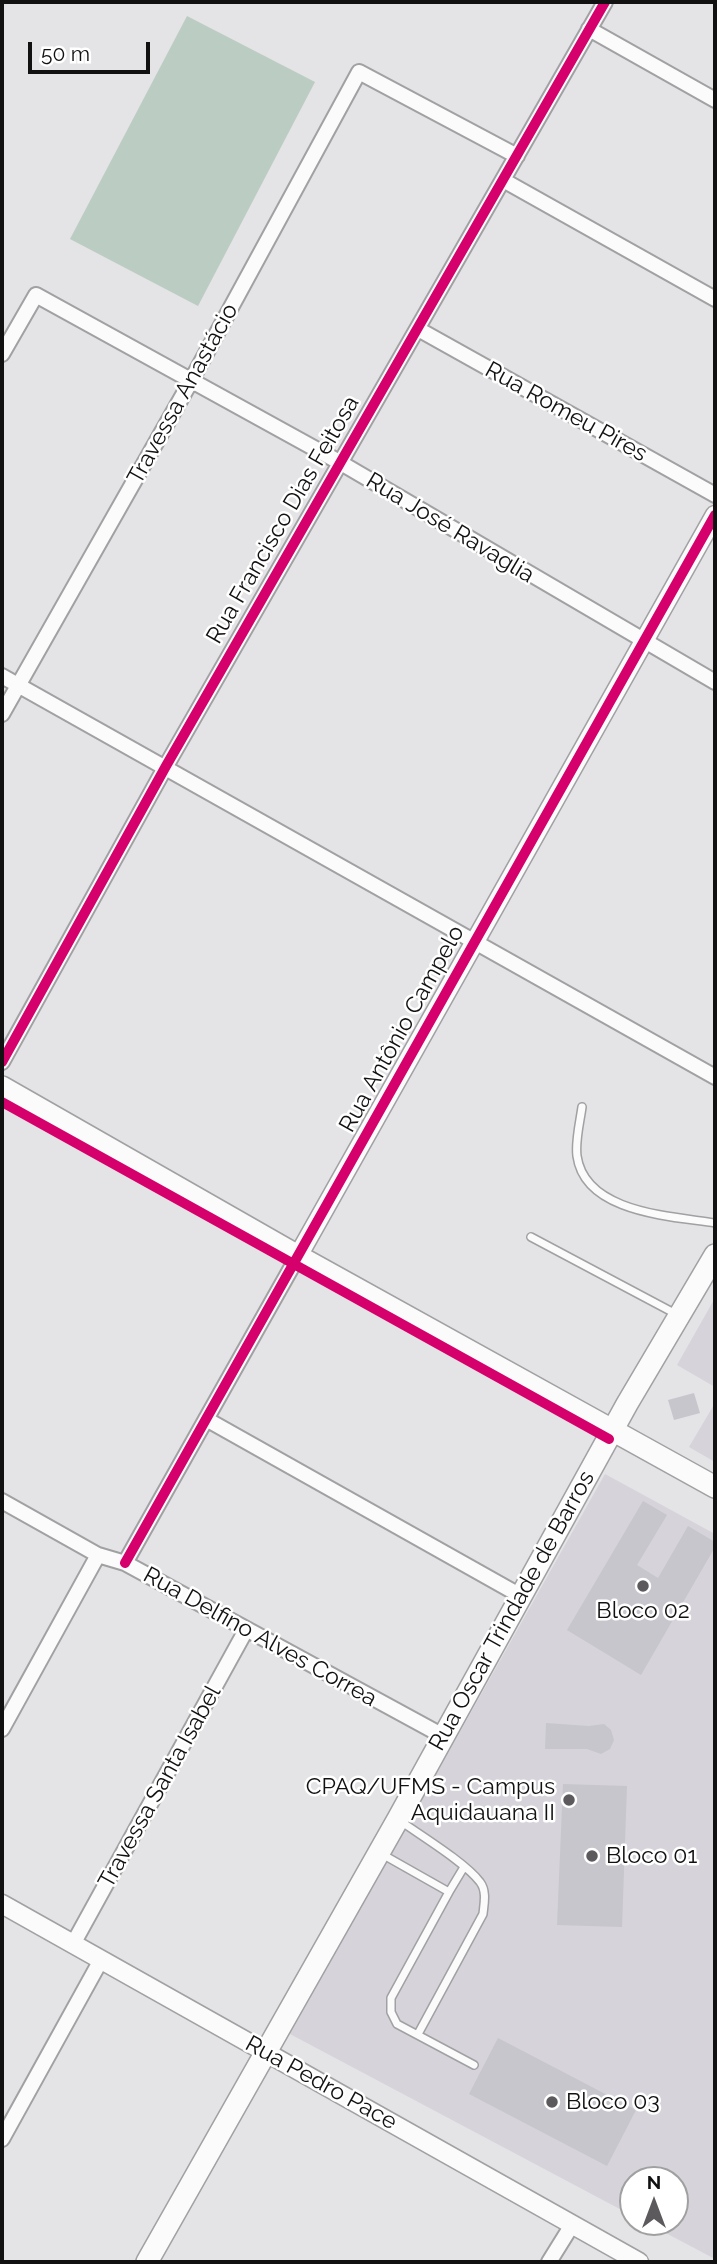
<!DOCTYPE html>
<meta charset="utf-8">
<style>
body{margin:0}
#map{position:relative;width:717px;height:2264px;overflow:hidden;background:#e4e3e5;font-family:Raleway,sans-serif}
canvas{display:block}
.frame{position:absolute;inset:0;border:4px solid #121112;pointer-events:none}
.north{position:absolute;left:619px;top:2166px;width:70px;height:70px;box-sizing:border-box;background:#fff;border:2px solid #a0a0a0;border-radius:50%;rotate:0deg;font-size:19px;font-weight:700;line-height:28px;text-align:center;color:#121112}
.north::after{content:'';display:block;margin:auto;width:24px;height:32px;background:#5c5a5c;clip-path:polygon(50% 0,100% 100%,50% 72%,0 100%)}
.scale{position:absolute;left:28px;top:42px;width:122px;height:32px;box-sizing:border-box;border:4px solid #121112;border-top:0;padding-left:9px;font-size:21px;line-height:24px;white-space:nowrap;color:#121112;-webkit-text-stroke:5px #fff;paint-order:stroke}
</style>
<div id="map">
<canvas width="717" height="2264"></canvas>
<div class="frame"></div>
<div class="north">N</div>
<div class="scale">50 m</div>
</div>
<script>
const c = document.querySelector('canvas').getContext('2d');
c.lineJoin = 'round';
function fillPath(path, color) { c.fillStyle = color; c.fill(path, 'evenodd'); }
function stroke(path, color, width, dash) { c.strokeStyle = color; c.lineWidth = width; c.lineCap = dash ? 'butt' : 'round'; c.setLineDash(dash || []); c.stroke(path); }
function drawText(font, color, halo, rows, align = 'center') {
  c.font = font + ' Raleway,sans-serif'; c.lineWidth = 5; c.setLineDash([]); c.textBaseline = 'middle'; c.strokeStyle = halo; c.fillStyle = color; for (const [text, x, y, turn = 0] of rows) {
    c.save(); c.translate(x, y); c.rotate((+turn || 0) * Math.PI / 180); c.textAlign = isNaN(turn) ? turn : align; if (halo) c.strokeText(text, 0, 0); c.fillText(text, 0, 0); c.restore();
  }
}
const built = new Path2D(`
 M715 1298V1387L677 1365Z
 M715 1403V1462L689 1447Z
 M605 1474 715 1534V2259L645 2222H675V2180H633V2216L290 2034Z`);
const green = new Path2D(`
 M187 16 315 82 198 306 70 239Z`);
const building = new Path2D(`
 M694 1393 700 1413 674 1420 668 1400Z
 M643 1501 667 1515 637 1565 658 1578 688 1526 715 1542V1547L641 1675 567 1630Z
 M546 1723 589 1726 604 1724 611 1730 614 1740 610 1749 601 1754 587 1749H545Z
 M563 1784 627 1786 622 1927 557 1925Z
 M498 2038 636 2110 607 2166 469 2094Z`);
const service = new Path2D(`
 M582 1107C580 1122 575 1141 577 1156 585 1213 671 1216 715 1223
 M531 1237 676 1314
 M399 1820C420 1835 466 1863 480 1882 487 1891 484 1904 483 1914L418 2034
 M380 1853 449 1892 391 1998V2012L397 2024 474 2065
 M449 1892 464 1867`);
const minor = new Path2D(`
 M589 29 715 100
 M503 180 715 299
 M418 329 715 495
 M2 354 36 295 341 463 715 682
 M2 676 715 1077
 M2 714 191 381 359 72 517 156
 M2 1062 166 766 605 2
 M206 1419 521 1596
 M2 1501 98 1555 125 1563 443 1736
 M125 1563 298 1256
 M2 1729 98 1555
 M73 1944 246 1630
 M2 2139 101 1960
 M549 2262 572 2225`);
const tertiary = new Path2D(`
 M298 1256 715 515
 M2 1904 639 2262`);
const secondary = new Path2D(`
 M2 1087 298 1256 715 1487
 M147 2262 398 1819 627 1404 715 1255`);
const cycleway = new Path2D(`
 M2 1062 166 766 605 2
 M2 1102 609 1439
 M125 1563 715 515`);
const markers = [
 [643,1586,7,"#5c5a5c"],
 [569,1800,7,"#5c5a5c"],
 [592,1856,7,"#5c5a5c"],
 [552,2102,7,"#5c5a5c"]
];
const streetNames = [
 ["Travessa Anastácio",183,394,-61],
 ["Rua Romeu Pires",566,412,29],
 ["Rua Francisco Dias Feitosa",283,520,-60],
 ["Rua José Ravaglia",450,528,31],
 ["Rua Antônio Campelo",402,1029,-61],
 ["Rua Oscar Trindade de Barros",512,1611,-61],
 ["Rua Delfino Alves Correa",260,1637,29],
 ["Travessa Santa Isabel",160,1787,-61],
 ["Rua Pedro Pace",321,2083,29]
];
const poiNames = [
 ["Bloco 02",643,1611,"center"],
 ["CPAQ/UFMS - Campus",555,1787,"right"],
 ["Aquidauana II",555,1813,"right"],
 ["Bloco 01",606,1856],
 ["Bloco 03",566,2102]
];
fillPath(built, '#d6d3da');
fillPath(green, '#bbccc3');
fillPath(building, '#c7c6cd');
stroke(service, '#a1a0a2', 10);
stroke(minor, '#a1a0a2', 18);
stroke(tertiary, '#a1a0a2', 21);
stroke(secondary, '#a1a0a2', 24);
stroke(service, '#fbfbfb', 7);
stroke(minor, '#fbfbfb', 14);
stroke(tertiary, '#fbfbfb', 18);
stroke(secondary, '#fbfbfb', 21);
stroke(cycleway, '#d6006c', 10);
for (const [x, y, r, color] of markers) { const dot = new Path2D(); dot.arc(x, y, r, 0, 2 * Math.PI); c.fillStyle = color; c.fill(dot); stroke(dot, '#fff', 2.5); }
drawText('23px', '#121112', '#fff', streetNames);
drawText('23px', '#121112', '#fff', poiNames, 'left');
</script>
